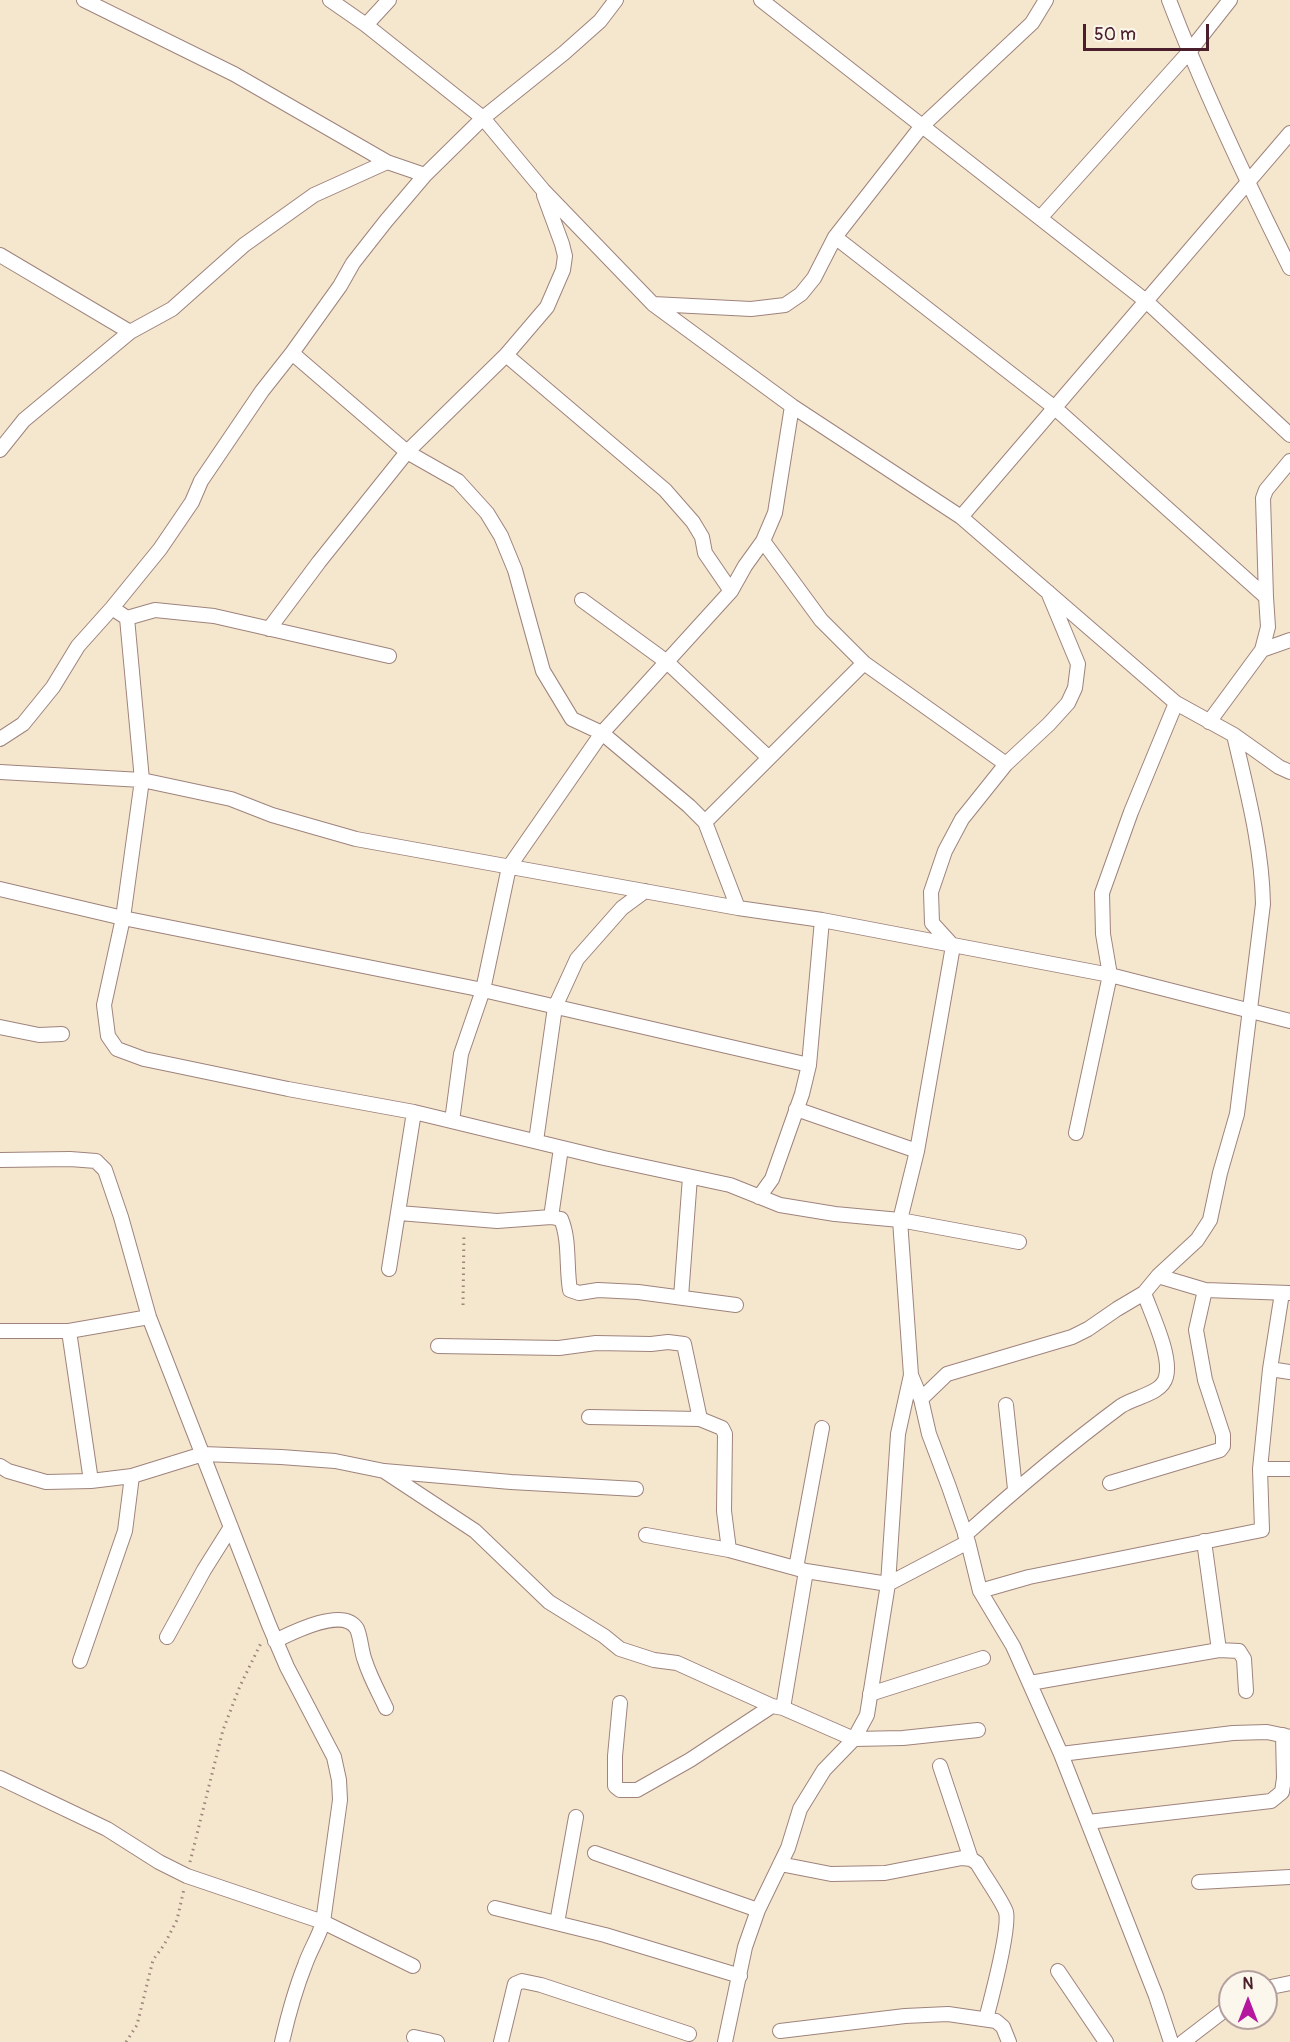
<!DOCTYPE html>
<style>
body{margin:0}
#map{position:relative;width:1290px;height:2042px;overflow:hidden;background:#f4e7ce;font-family:Pangolin,sans-serif}
canvas{display:block}
.north{position:absolute;left:1218px;top:1970px;width:60px;height:60px;box-sizing:border-box;background:#fbf7ec;border:2px solid #b4a19f;border-radius:50%;rotate:0deg;font-size:16px;font-weight:700;line-height:24px;text-align:center;color:#4a1f2b}
.north::after{content:'';display:block;margin:auto;width:21px;height:27px;background:#b5179e;clip-path:polygon(50% 0,100% 100%,50% 72%,0 100%)}
.scale{position:absolute;left:1083px;top:24px;width:126px;height:27px;box-sizing:border-box;border:3px solid #4a1f2b;border-top:0;padding-left:8px;font-size:18px;line-height:21px;white-space:nowrap;color:#4a1f2b;-webkit-text-stroke:4px #fbf7ec;paint-order:stroke}
</style>
<div id="map">
<canvas width="1290" height="2042"></canvas>
<div class="north">N</div>
<div class="scale">50 m</div>
</div>
<script>
const c = document.querySelector('canvas').getContext('2d');
c.lineJoin = 'round';
function stroke(path, color, width, dash) { c.strokeStyle = color; c.lineWidth = width; c.lineCap = dash ? 'butt' : 'round'; c.setLineDash(dash || []); c.stroke(path); }
const path = new Path2D(`
 M463 1305 464 1233
 M190 1862 223 1730 240 1686 261 1643
 M126 2042 137 2025 153 1960 164 1945 177 1920 184 1889`);
const street = new Path2D(`
 M84 0 234 74 387 162 425 175
 M330 0 366 25 483 118 543 190 653 304 792 406 961 517 1176 703 1234 735 1279 767 1290 772
 M761 0 1146 301 1290 435
 M1169 0C1204 92 1246 180 1290 268
 M366 25 389 0
 M1041 217 1189 52 1230 0
 M835 237 1055 408 1266 597 1268 627 1262 650 1209 722
 M0 255 130 332
 M653 304 751 309 785 305 801 294 814 278 835 237 921 127 1032 23 1046 0
 M292 353 407 452 458 481 487 513 501 536 515 570 543 671 572 719 602 733 689 806 705 822 738 908
 M506 355 665 490 693 522 702 537 705 553 731 591
 M0 450 24 420 130 332 172 309 244 245 314 195 387 162
 M961 517 1290 133
 M763 541 821 620 864 663 1006 764
 M1048 592 1078 664 1075 688 1068 703 1049 724 1006 764 962 819 945 851 931 892 932 923 953 946 917 1151 900 1220 911 1375 921 1399 929 1434 949 1487 968 1542 980 1591 1013 1646 1061 1754 1156 1996 1171 2042
 M1266 597 1263 498 1266 490 1290 461
 M582 600 667 662 769 758
 M112 608 127 618 142 780 123 918 104 1005 108 1036 117 1049 144 1059 173 1065 288 1089 414 1112 604 1158 730 1185 780 1205 835 1214 900 1220 1019 1242
 M127 618 155 610 214 616 389 656
 M269 629 319 562 407 452 506 355 547 307 563 270 565 256 562 244 544 195
 M1262 650 1290 640
 M0 739 23 724 53 687 78 646 112 608 160 549 192 502 201 481 262 391 292 353 340 286 353 263 386 221 425 175 483 118 564 53 600 21 616 0
 M0 772 142 780 231 799 272 815 356 839 738 908 822 920 1110 975 1290 1021
 M705 822 864 663
 M0 889 123 918 483 990 809 1065
 M0 1027 39 1035 62 1034
 M796 1109 917 1151
 M452 1121 461 1054 483 990 509 867 602 733 731 591 745 566 763 541 775 513 792 406
 M1076 1133 1110 975 1103 934 1102 893 1131 812 1176 703
 M536 1141 555 1007 577 959 622 908 645 891
 M0 1160 70 1159 96 1161 105 1170 121 1217 149 1317 269 1625 287 1667 334 1757 339 1780 340 1800 323 1922C319 1937 310 1950 305 1965 295 1990 288 2016 282 2042
 M759 1197 772 1179 802 1094 809 1065 822 920
 M399 1213 497 1221 551 1217 561 1148
 M551 1217 561 1219C570 1240 566 1267 570 1290L579 1293 598 1290 638 1292 736 1305
 M389 1269 414 1112
 M1158 1276 1205 1290 1289 1293
 M681 1297 690 1177
 M0 1331H69L149 1317
 M69 1331 91 1481
 M438 1346 559 1348 596 1343 651 1344 668 1342 684 1344 700 1419
 M1270 1369 1290 1372
 M921 1399 947 1374 1072 1337 1088 1329 1117 1309 1144 1293 1158 1276 1197 1240 1210 1220 1220 1173 1237 1114 1263 904C1262 847 1247 791 1234 735
 M1006 1405 1015 1489
 M589 1417 700 1419 722 1428 725 1434 724 1511 729 1550
 M0 1466 8 1471 46 1482 91 1481 132 1476 203 1454 281 1457 335 1461 384 1471 511 1482 636 1489
 M1260 1469H1290
 M384 1471 475 1531 549 1602 604 1636 620 1649 654 1660 677 1663 772 1706 783 1708 854 1739 903 1738 978 1730
 M1110 1483 1220 1450 1223 1446V1435L1205 1380 1196 1330 1205 1290
 M646 1535 729 1550 806 1571 888 1584 898 1434 911 1375
 M965 1535C1015 1490 1067 1446 1121 1406 1134 1397 1162 1394 1166 1377 1172 1356 1151 1313 1144 1293
 M1204 1541 1219 1650
 M796 1568 822 1428
 M980 1591 1029 1577 1262 1530 1260 1469 1270 1369 1282 1293
 M167 1637 204 1570 231 1527
 M275 1641C291 1633 344 1606 357 1629 361 1638 361 1651 365 1661 370 1677 379 1693 386 1708
 M80 1661 125 1531 132 1476
 M1030 1683 1219 1650 1239 1651 1244 1659 1246 1691
 M870 1694 983 1658
 M620 1703 615 1756V1786L620 1790H637L690 1760 772 1706
 M783 1708 806 1571
 M1061 1754 1233 1733 1267 1732 1290 1737
 M940 1766 971 1859
 M0 1778 107 1829 159 1862 187 1876 323 1922 413 1966
 M1088 1822 1271 1801 1282 1792 1284 1778 1283 1735
 M595 1853 758 1910
 M780 1864 831 1874 885 1873 962 1858 971 1859 977 1863C983 1874 1003 1902 1006 1912 1010 1929 991 2000 986 2019
 M1199 1882 1290 1877
 M495 1908 605 1935 740 1976
 M557 1923 576 1817
 M1058 1971 1106 2042
 M1266 1988 1290 1983
 M780 2031 905 2016 948 2014 996 2021 1003 2027 1009 2042
 M414 2037 437 2042
 M501 2042 515 1984 522 1981 541 1985 689 2034
 M725 2042 745 1947 758 1910 788 1848 800 1809 824 1770 854 1739 867 1715 888 1584 968 1542
 M1183 2042 1230 2006`);
stroke(street, '#9f837c', 16);
stroke(path, '#9f837c', 3, [1.5, 4.5]);
stroke(street, '#fff', 14);
</script>
